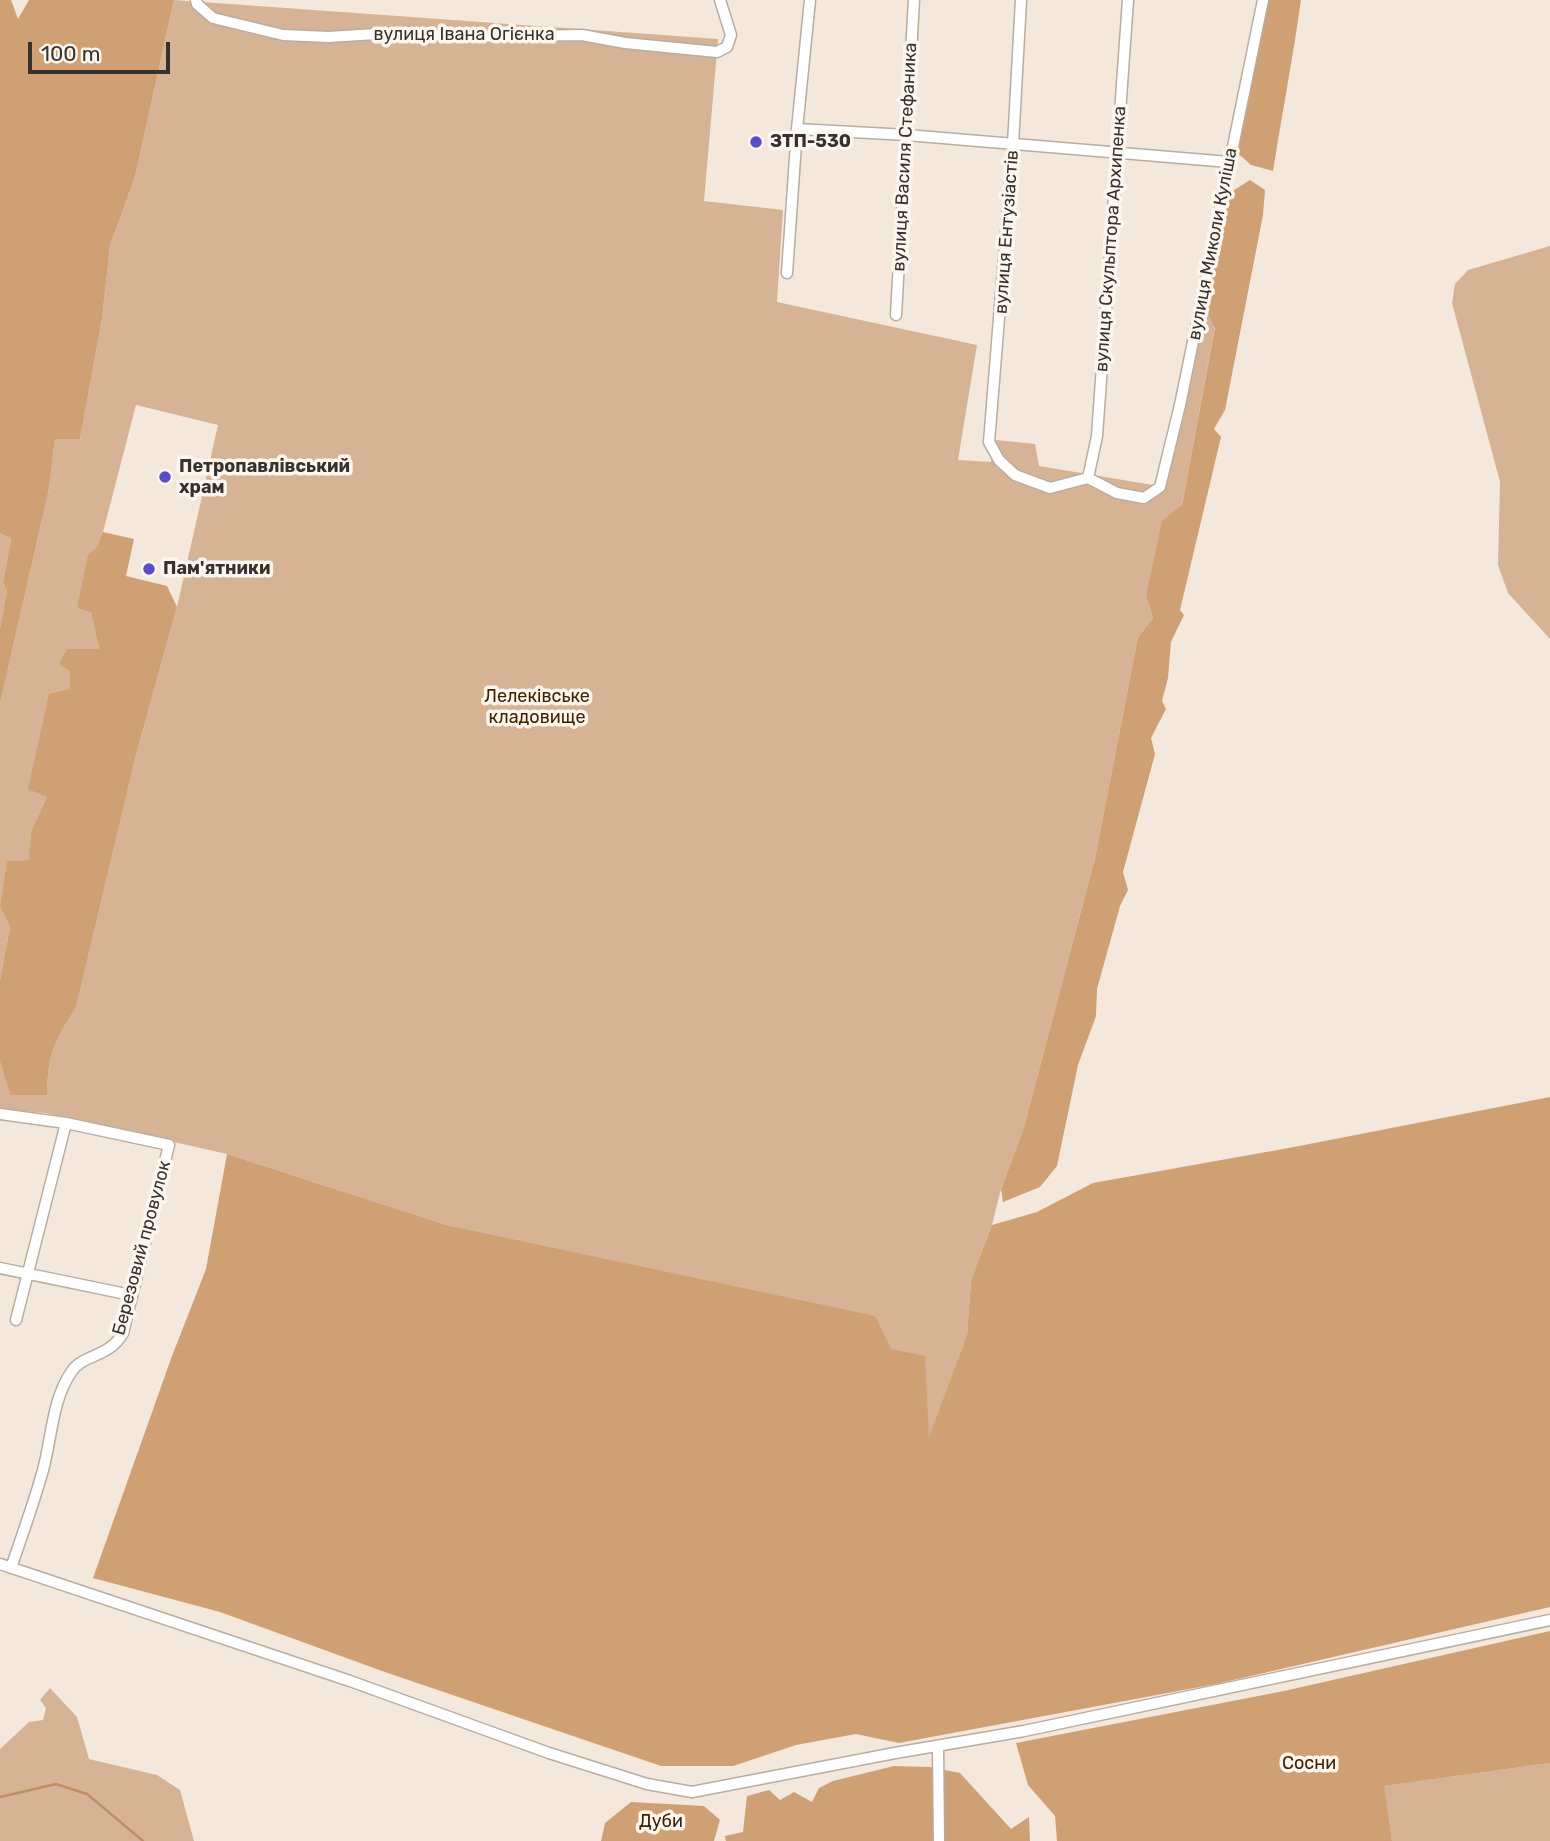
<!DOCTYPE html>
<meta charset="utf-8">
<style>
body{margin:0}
#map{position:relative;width:1550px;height:1841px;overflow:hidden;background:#f4e8dd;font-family:Rubik,sans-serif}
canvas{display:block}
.scale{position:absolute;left:28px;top:42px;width:142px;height:32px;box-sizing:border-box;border:4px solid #37322e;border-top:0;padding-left:9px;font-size:21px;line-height:24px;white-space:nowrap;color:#37322e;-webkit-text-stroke:5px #fdf6ef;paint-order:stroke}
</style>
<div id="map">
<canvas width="1550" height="1841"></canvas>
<div class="scale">100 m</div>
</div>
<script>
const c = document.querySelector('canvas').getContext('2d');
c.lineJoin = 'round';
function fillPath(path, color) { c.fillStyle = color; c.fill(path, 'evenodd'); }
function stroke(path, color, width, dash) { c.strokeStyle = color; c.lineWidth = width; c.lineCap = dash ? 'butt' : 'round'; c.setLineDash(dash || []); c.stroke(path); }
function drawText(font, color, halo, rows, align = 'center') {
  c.font = font + ' Rubik,sans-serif'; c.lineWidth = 7; c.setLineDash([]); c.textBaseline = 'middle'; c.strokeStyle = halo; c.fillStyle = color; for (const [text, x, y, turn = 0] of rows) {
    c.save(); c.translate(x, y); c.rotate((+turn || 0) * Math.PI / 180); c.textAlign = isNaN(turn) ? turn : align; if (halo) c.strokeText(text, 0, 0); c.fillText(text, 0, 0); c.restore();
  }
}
const green = new Path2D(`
 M174 0 718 39 704 201 783 210 777 302 977 345 958 460 991 462 996 440 1035 444 1039 466 1165 487 1204 308 1215 326 1182 505 1146 596 1153 618 1138 637 1095 858 1024 1127 1001 1189 992 1225 971 1280 967 1335 929 1439 891 1349 450 1226 227 1154 46 1113 0 1109V1062L12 1095H47C48 1055 54 1041 76 1008L136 755 177 607 218 425 136 405 103 532 77 608 91 611 99 649 70 671V689L47 797 31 831 30 860 8 861 0 907 10 927 0 980V704L49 489 55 439H80L102 319 110 246 135 177Z
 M1550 246V639L1508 593 1498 565 1500 482 1452 303 1455 284 1468 270Z
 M0 533 11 539 3 583 7 591 0 628Z
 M50 1688 77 1717 89 1759 157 1775 180 1790 194 1841H0V1749L29 1722 43 1720 46 1708 40 1700Z
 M1550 1763V1841H1392L1383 1786Z`);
const forest = new Path2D(`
 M0 0H11L18 19 29 0H174L135 177 110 246 102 319 80 439H55L49 489 0 704V628L7 591 3 583 11 539 0 533Z
 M1267 0H1301C1293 57 1282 114 1273 171L1251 165 1241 156 1234 153Z
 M1250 180 1265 190 1263 215 1225 410 1214 429 1221 437 1180 610 1184 615 1171 642 1168 678 1162 701 1166 709 1151 738 1155 754 1123 872 1128 890 1120 906 1097 989 1096 1016 1078 1065 1057 1166 1040 1187 1003 1202 1001 1189 1024 1127 1095 858 1138 637 1153 618 1146 596 1162 521 1182 505 1215 327 1204 308 1228 194Z
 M103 532 134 539 126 576 167 586 177 607 136 755 76 1008C54 1041 48 1055 47 1095H11L0 1062V980L10 927 0 907 7 861 29 860 31 831 47 797 28 789 49 694 70 689V671L59 664 67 649H99L91 612 77 608 88 555 97 547Z
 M1550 1097V1607L1216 1684 899 1743 856 1734 796 1745 733 1766H661L382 1671 220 1612 93 1578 172 1356 206 1269 227 1154 450 1226 875 1316 891 1349 925 1356 929 1437 967 1335 971 1280 992 1225 1037 1212 1093 1183 1294 1147Z
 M1550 1631V1763L1384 1786 1392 1841H1057L1055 1816 1028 1785 1016 1743 1284 1691Z
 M894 1766 930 1767 960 1773 1011 1829 1029 1817 1030 1841H726L725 1836 743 1832 747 1796 769 1790 780 1800 794 1792 812 1802 819 1788 833 1781Z
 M631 1802 704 1806 720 1820 714 1841H601L605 1823Z`);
const stream = new Path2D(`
 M0 1797 56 1784 87 1794 143 1841`);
const street = new Path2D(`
 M196 0 197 4 213 18 283 35 328 37 408 32 459 37 582 35 625 43 717 52 727 47 731 35 720 0
 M1021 0 1013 145 989 442 999 460 1015 475 1050 488 1088 478 1117 493 1144 498 1160 487 1180 405 1263 0
 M797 129 907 135 1229 162
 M787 273 797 129 810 0
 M896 315 914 0
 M1088 478 1097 436 1128 0
 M0 1114 66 1123 169 1145 123 1333C109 1358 83 1354 72 1371 52 1399 52 1437 43 1470 34 1503 22 1535 11 1568
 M0 1268 131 1295
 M16 1320 66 1123
 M0 1564 350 1681 549 1753 647 1784 692 1792 895 1753 1024 1731 1550 1620
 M938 1747 939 1841`);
const markers = [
 [756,142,7,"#584ec5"],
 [165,477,7,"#584ec5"],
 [149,569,7,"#584ec5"]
];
const streetNames = [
 ["вулиця Івана Огієнка",464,35],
 ["вулиця Василя Стефаника",905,157,-87],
 ["вулиця Ентузіастів",1007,232,-86],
 ["вулиця Скульптора Архипенка",1111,239,-86],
 ["вулиця Миколи Куліша",1213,244,-79],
 ["Березовий провулок",142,1248,-75]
];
const poiNames = [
 ["ЗТП-530",770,142],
 ["Петропавлівський",179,467],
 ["храм",179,488],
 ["Пам'ятники",163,569]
];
const parkNames = [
 ["Лелеківське",537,697],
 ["кладовище",537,718],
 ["Сосни",1309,1764],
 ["Дуби",661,1822]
];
fillPath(green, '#d6b394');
fillPath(forest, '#cfa074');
stroke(stream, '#be8f64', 2.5);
stroke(street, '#b8ada2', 13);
stroke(street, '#fff', 10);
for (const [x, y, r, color] of markers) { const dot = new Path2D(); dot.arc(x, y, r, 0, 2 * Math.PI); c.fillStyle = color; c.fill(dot); stroke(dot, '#fdf6ef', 2.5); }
drawText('18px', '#37322e', '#fdf6ef', streetNames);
drawText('bold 18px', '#37322e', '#fdf6ef', poiNames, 'left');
drawText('18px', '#402100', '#fdf6ef', parkNames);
</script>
